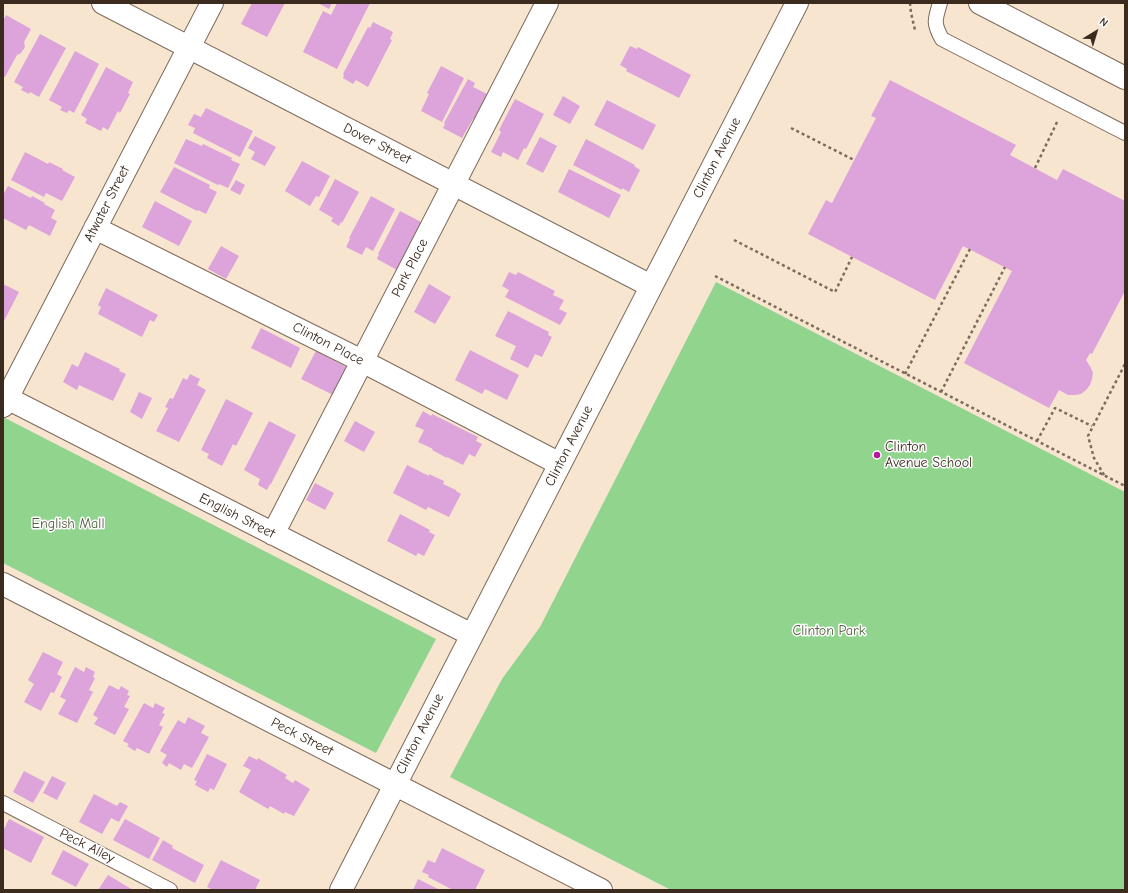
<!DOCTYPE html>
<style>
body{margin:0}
#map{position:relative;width:1128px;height:893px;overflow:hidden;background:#f7e5d0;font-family:"Comic Neue",sans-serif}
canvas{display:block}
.frame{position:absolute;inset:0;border:4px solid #3b2a1e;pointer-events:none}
.north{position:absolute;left:1076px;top:12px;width:40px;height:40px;-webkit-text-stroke:3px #fff;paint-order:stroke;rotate:38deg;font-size:11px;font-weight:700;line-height:16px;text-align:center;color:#3b2a1e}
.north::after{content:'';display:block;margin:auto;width:14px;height:18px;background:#3b2a1e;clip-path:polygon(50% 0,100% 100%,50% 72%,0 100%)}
</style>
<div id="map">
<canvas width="1128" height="893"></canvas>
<div class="frame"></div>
<div class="north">N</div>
</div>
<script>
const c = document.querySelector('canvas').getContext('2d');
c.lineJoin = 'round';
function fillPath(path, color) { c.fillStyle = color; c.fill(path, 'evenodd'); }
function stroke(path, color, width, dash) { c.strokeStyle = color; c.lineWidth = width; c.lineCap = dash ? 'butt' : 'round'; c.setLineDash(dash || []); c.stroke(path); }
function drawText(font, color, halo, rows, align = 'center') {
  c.font = font + ' "Comic Neue",sans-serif'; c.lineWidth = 3; c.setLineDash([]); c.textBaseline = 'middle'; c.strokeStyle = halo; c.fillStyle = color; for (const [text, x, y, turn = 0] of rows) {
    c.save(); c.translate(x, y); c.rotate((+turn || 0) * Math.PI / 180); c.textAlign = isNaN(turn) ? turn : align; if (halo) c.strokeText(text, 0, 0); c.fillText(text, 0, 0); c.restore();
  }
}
const green = new Path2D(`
 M716 282 1125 492V890H671L450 777 502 679 540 627Z
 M3 417 436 639 376 753 3 563Z`);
const building = new Path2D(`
 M252 3H285L267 37 241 24Z
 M318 3H332L329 9Z
 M337 3H370L337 69 303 52 323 11 331 15Z
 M6 15 31 29 24 42 25 47 21 53 17 55 5 77 3 76V21Z
 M373 22 393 32 390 39 392 40 368 87 356 80 353 84 343 78 344 75 343 74 368 27 370 28Z
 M40 34 66 48 39 97 30 92 29 94 21 90 23 87 14 82Z
 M630 46 637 49 638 47 691 75 679 98 626 71 627 69 620 65Z
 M75 51 99 64 74 113 69 110 67 113 60 110 62 107 49 100Z
 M441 66 464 78 442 122 421 111 429 94 427 93Z
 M106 67 133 82 128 93 130 94 120 113 118 111 108 130 103 127 101 131 85 123 87 119 81 115Z
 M468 79 475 83 473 87 489 95 475 120 473 119 462 138 443 128 445 124 444 123Z
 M890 80 1016 145 1010 155 1057 180 1063 169 1125 201V291L1092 354 1090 353 1086 360 1091 368 1093 373 1092 379 1090 385 1086 390 1081 394 1075 395H1068L1059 390 1049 408 964 363 1012 271 963 246 935 300 808 234 826 200 832 203 876 118 871 116Z
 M563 96 580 106 570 124 553 115Z
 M515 99 544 114 526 149 524 148 518 160 503 152 501 157 491 152 501 132 499 130Z
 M607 100 656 125 643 150 594 125Z
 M206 108 253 131 240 157 193 133 195 128 188 125 194 114 201 117Z
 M255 136 276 147 265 166 251 159 255 152 248 148Z
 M540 137 557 146 543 173 526 164Z
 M186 139 202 146 203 144 232 158 231 160 240 164 228 188 219 184 218 185 174 163Z
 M586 139 635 165 634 166 640 170 629 192 622 188V190L573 165Z
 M25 152 48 164 49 162 63 169 62 170 75 177 62 201 46 193 44 197 11 180Z
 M302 161 330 176 319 197 316 196 310 206 285 191Z
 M174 167 210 185 209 188 217 192 206 214 198 210 197 211 160 192Z
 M569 169 621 195 609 218 558 192Z
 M335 179 359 192 342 223 341 222 339 226 331 221 333 218 319 210Z
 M236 180 245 185 240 195 230 190Z
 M8 186 31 198 32 196 45 203 44 204 55 210 51 218 57 221 50 236 29 225 26 230 3 218V195Z
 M371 196 395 209 373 251 366 247 362 255 346 247 350 239 349 238Z
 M155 201 192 221 179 246 142 227Z
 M400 211 425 224 399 271 377 259 379 254H378Z
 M221 246 239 256 226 279 208 269Z
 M509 272 516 275 518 272 555 291 553 295 564 300 559 309 567 313 560 325 505 297 509 290 502 286Z
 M3 284 19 292 3 323Z
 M429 284 451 297 435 324 414 312Z
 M106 288 158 315 154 322 150 320 142 337 98 314 101 307 98 305Z
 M508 311 549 332 548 335 552 337 542 357 535 354 528 368 510 359 516 346 495 336Z
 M261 328 300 348 291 368 251 348Z
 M470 350 519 375 507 400 485 389 482 394 455 380Z
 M316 351 348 368 333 395 301 379Z
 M85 352 120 369 119 371 126 374 113 401 79 385 77 390 63 382 72 364 78 367Z
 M190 374 200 379 197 385 206 390 179 442 156 431 168 408 165 407 170 398 173 399 183 378 187 380Z
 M139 392 152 398 142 419 130 412Z
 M226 399 253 413 236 446 233 444 222 466 207 458 209 454 201 450Z
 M423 411 431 416 432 414 478 437 476 441 482 444 475 457 469 454 463 465 447 457V458L432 450 433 449 418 442 424 430 415 426Z
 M269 421 296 435 271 484H270L267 490 258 485 260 479 244 470Z
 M355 421 375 432 364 452 344 441Z
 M407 465 429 476V474L444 481 443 484 456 490V491L461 494 449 517 428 507 426 510 393 493Z
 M315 483 334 493 325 510 306 500Z
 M400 514 430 530 429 532 435 535 424 556 418 553 416 556 387 541Z
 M43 652 63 662 57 674 62 677 54 693 51 692 41 711 24 702 34 684 28 680Z
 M75 667 84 672 86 667 95 672 93 677 95 678 89 690 93 692 77 723 58 714 66 700 60 697Z
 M109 685 119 690 121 686 129 691 127 695 130 696 124 707 129 709 115 735 94 724 98 718 93 715Z
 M144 703 153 708 155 703 165 708 162 713 165 714 159 725 163 727 149 754 137 748 135 751 127 746 129 744 123 741Z
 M188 717 205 726 201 733 209 737 192 768 184 764 181 770 169 763 167 767 162 763 167 755 160 751 178 720 185 724Z
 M207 754 227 764 214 790 210 788 208 792 195 785 197 781 194 780Z
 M249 756 257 760 258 758 287 775 285 778 293 783 295 780 310 789 294 816 285 812 284 814 270 806 268 809 239 792 251 770 243 766Z
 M24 771 45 782 33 803 13 792Z
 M52 776 66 783 57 800 43 793Z
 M94 794 117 806 120 802 128 806 119 822 111 818 102 834 79 822Z
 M9 819 44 837 31 863 3 848V831Z
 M125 819 160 838 149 859 113 840Z
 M163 840 173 846 172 848 204 865 195 883 152 860Z
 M442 848 485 870 475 890H453L428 877 429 875 422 872 428 860 435 863Z
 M63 850 89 864 76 887 51 874Z
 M221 860 260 880 255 890H213L207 887Z
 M108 875 133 890H98Z
 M418 879 440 890H413Z`);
const path = new Path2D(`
 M910 3 911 13 915 30
 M791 128 854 160
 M1035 168 1058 120
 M734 240 835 292 852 257
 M715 276 1125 486
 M905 374 970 249
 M941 392 1005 267
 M1037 441 1055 408 1092 426
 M1104 475 1094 458 1088 436 1125 364`);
const lane = new Path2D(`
 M940 3C935 20 933 23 942 39L1125 133
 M3 803 170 890`);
const street = new Path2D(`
 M103 3 651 286
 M980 3 1125 78
 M95 228 362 361 560 464
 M3 396 472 635
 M3 406 212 3
 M273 534 547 3
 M3 584 601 890
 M341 890 797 3`);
const markers = [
 [877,455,4,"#b5179e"]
];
const streetNames = [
 ["Dover Street",377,144,27],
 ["Clinton Avenue",717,158,-63],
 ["Atwater Street",107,204,-63],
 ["Park Place",410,268,-63],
 ["Clinton Place",328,344,27],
 ["Clinton Avenue",569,446,-63],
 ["English Street",237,516,27],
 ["Clinton Avenue",420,734,-63],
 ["Peck Street",302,737,27],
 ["Peck Alley",87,846,27]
];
const poiNames = [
 ["Clinton",885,447],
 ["Avenue School",885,463]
];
const parkNames = [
 ["English Mall",68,524],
 ["Clinton Park",829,631]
];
fillPath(green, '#90d48d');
fillPath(building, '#dda3db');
stroke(lane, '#7d6b5c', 16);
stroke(street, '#7d6b5c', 24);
stroke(path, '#7d6b5c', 2.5, [3, 3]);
stroke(lane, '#fff', 14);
stroke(street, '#fff', 22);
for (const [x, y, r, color] of markers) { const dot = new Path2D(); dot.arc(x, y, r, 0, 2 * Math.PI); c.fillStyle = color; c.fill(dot); stroke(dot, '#fff', 1.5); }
drawText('14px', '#3b2a1e', '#fff', streetNames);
drawText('14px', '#3b2a1e', '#fff', poiNames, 'left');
drawText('14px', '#545d3f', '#fff', parkNames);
</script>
